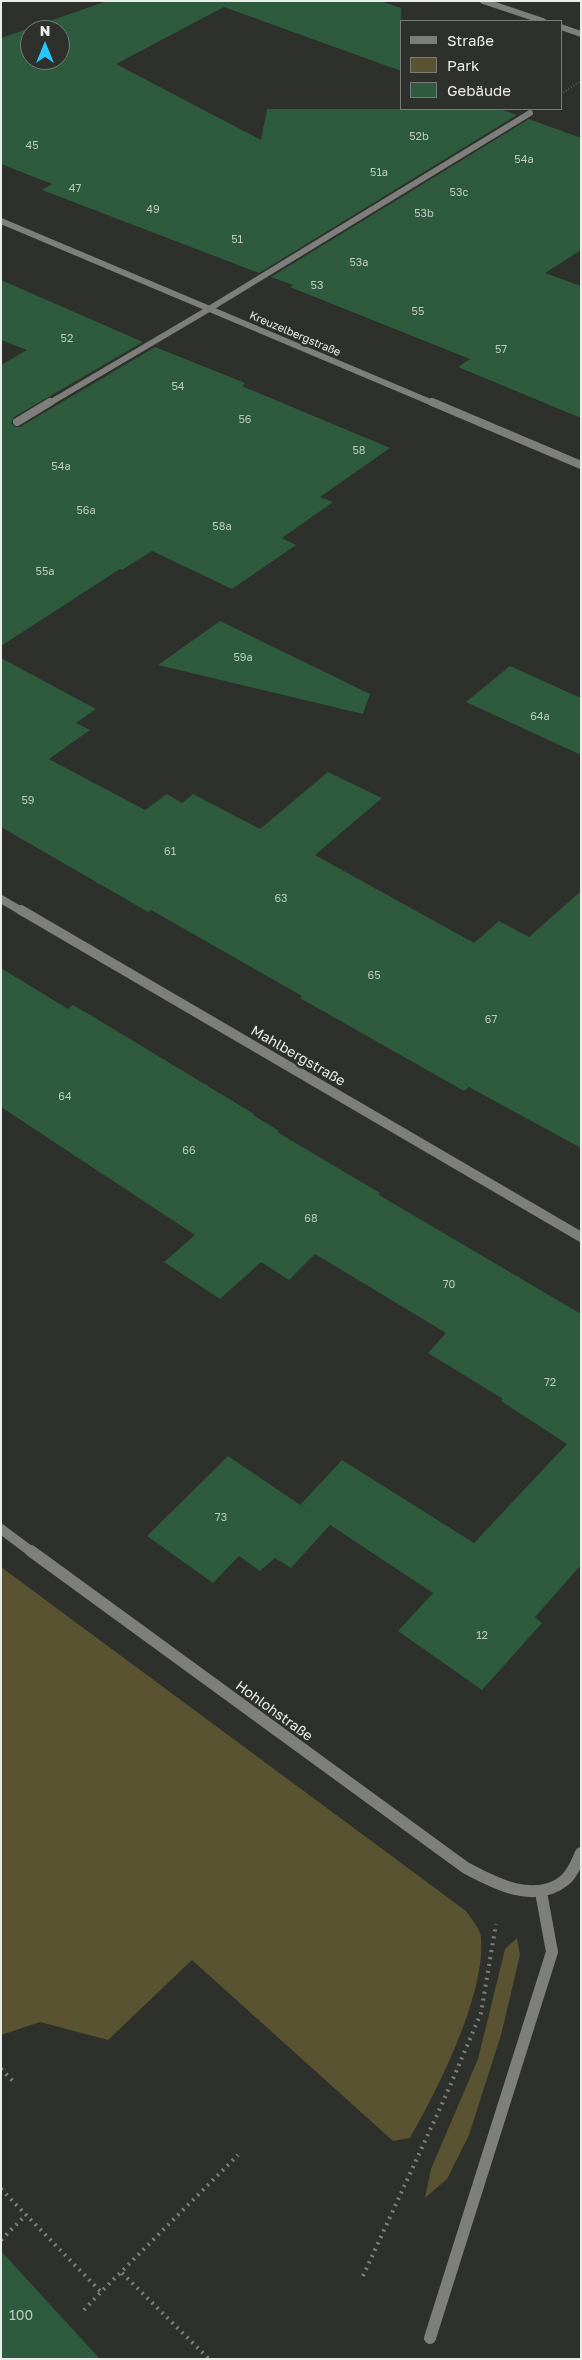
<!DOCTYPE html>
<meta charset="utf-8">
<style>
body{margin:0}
#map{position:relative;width:582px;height:2360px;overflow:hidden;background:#2d302b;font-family:"Golos Text",sans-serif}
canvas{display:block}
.frame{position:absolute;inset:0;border:2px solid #ebedeb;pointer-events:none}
.legend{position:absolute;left:400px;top:20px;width:162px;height:90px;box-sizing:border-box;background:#2d302b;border:1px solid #797c78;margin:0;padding:6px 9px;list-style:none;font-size:15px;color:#ebedeb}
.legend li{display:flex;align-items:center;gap:10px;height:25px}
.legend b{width:25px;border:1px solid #797c78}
.north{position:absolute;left:20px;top:20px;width:50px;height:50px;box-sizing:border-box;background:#2d302b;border:1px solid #797c78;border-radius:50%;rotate:0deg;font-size:14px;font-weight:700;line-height:20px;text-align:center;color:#ebedeb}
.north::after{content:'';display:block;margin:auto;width:18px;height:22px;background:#27c8ff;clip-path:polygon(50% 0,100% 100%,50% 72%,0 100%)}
</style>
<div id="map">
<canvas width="582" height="2360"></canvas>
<div class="frame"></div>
<ul class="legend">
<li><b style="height:6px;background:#7e7f7c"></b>Straße</li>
<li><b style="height:14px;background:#595331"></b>Park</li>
<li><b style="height:14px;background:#2e5a3e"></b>Gebäude</li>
</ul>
<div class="north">N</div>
</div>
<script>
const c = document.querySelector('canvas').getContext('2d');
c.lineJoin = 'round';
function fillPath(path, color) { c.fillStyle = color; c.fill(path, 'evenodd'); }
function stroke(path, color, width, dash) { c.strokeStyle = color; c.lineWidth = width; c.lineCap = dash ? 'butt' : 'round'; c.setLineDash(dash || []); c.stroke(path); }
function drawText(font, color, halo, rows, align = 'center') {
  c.font = font + ' "Golos Text",sans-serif'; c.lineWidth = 5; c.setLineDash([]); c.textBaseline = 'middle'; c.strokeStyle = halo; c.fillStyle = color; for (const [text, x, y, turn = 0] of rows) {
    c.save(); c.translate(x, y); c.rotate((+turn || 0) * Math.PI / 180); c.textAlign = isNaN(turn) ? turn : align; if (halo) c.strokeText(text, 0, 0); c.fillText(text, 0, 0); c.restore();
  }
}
const green = new Path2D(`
 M1 1567 466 1911C471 1918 480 1929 481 1937 486 1994 438 2089 410 2138L393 2141 192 1960 108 2040 40 2022 1 2035Z
 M517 1938 520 1955 501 2035 469 2135 447 2179 425 2198 431 2169 478 2059 505 1949Z`);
const building = new Path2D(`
 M107 1H380L401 8V71L224 7 116 64 261 140 267 109H500L517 115 259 273 42 190 52 184 1 164V38ZM30 30H60V60H30Z
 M529 119 581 138V250L545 273 581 286V418L458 367 470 359 290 287 293 285 271 277Z
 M1 280 143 342 14 417 11 423 15 427H20L155 347 245 383 242 386 390 448 320 497 333 502 282 538 296 545 232 589 152 551 122 570 120 569 1 646V365L27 350 1 340Z
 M220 621 370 694 363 714 158 665Z
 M1 658 96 709 76 723 90 730 49 759 145 810 167 794 182 803 193 794 260 829 328 772 382 798 315 855 474 943 499 921 529 937 581 891V1148L469 1087 464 1091 300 998 302 996 151 910 148 912 1 827Z
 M510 666 581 698V755L466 702Z
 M1 968 68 1009 73 1005 92 1016 254 1114 253 1115 279 1131 277 1132 380 1193 379 1195 581 1314V1565L535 1617 542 1623 482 1690 398 1631 433 1593 300 1505 342 1460 474 1543 567 1444 501 1401 503 1399 428 1353 446 1333 315 1254 289 1280 261 1262 220 1299 164 1262 195 1235 1 1107Z
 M228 1456 330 1525 291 1568 275 1558 260 1571 239 1556 213 1583 147 1536Z
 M1 2251 100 2359H1Z`);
const pathFar1 = new Path2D(`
 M561 94 581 81`);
const path = new Path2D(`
 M1 2069 14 2082
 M1 2189 101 2292 238 2155
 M1 2240 26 2215
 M122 2273 209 2359
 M363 2276 447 2093 481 2013 496 1924
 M84 2310 101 2292`);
const laneFar2 = new Path2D(`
 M48 404 209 309 530 113`);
const laneFar1 = new Path2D(`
 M17 422 50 402`);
const lane = new Path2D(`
 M430 2338 552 1952 541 1892`);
const streetFar3 = new Path2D(`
 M483 1 543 21
 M561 27 581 34
 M1 221 435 404`);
const streetFar2 = new Path2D(`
 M432 402 581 465
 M1 899 23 912`);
const streetFar1 = new Path2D(`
 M21 910 581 1237
 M1 1529 33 1553`);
const street = new Path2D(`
 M31 1551 466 1868C494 1883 535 1905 565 1880 573 1873 577 1862 581 1853`);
const numberNames = [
 ["52b",419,137],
 ["45",32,146],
 ["54a",524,160],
 ["51a",379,173],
 ["47",75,189],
 ["53c",459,193],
 ["49",153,210],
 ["53b",424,214],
 ["51",237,240],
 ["53a",359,263],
 ["53",317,286],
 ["55",418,312],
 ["52",67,339],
 ["57",501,350],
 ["54",178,387],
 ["56",245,420],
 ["58",359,451],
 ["54a",61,467],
 ["56a",86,511],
 ["58a",222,527],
 ["55a",45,572],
 ["59a",243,658],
 ["64a",540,717],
 ["59",28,801],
 ["61",170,852],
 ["63",281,899],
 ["65",374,976],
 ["67",491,1020],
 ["64",65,1097],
 ["66",189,1151],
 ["68",311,1219],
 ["70",449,1285],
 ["72",550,1383],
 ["73",221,1518],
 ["12",482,1636]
];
const farStreetnames = [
 ["Kreuzelbergstraße",295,334,23]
];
const streetNames = [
 ["Mahlbergstraße",298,1056,30],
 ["Hohlohstraße",274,1711,36]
];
const nearNumbernames = [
 ["100",21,2316]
];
fillPath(green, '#595331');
fillPath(building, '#2e5a3e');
stroke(pathFar1, '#7e807d', 2, [0.5, 2.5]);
stroke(path, '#7e807d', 4, [2, 5]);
stroke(laneFar2, '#7e7f7c', 6);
stroke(laneFar1, '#7e7f7c', 8);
stroke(lane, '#7e7f7c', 12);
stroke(streetFar3, '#7e7f7c', 6);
stroke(streetFar2, '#7e7f7c', 8);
stroke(streetFar1, '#7e7f7c', 10);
stroke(street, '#7e7f7c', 12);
drawText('11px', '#bcc8c0', null, numberNames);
drawText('11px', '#ebedeb', '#2d302b', farStreetnames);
drawText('14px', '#ebedeb', '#2d302b', streetNames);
drawText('14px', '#bcc8c0', null, nearNumbernames);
</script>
